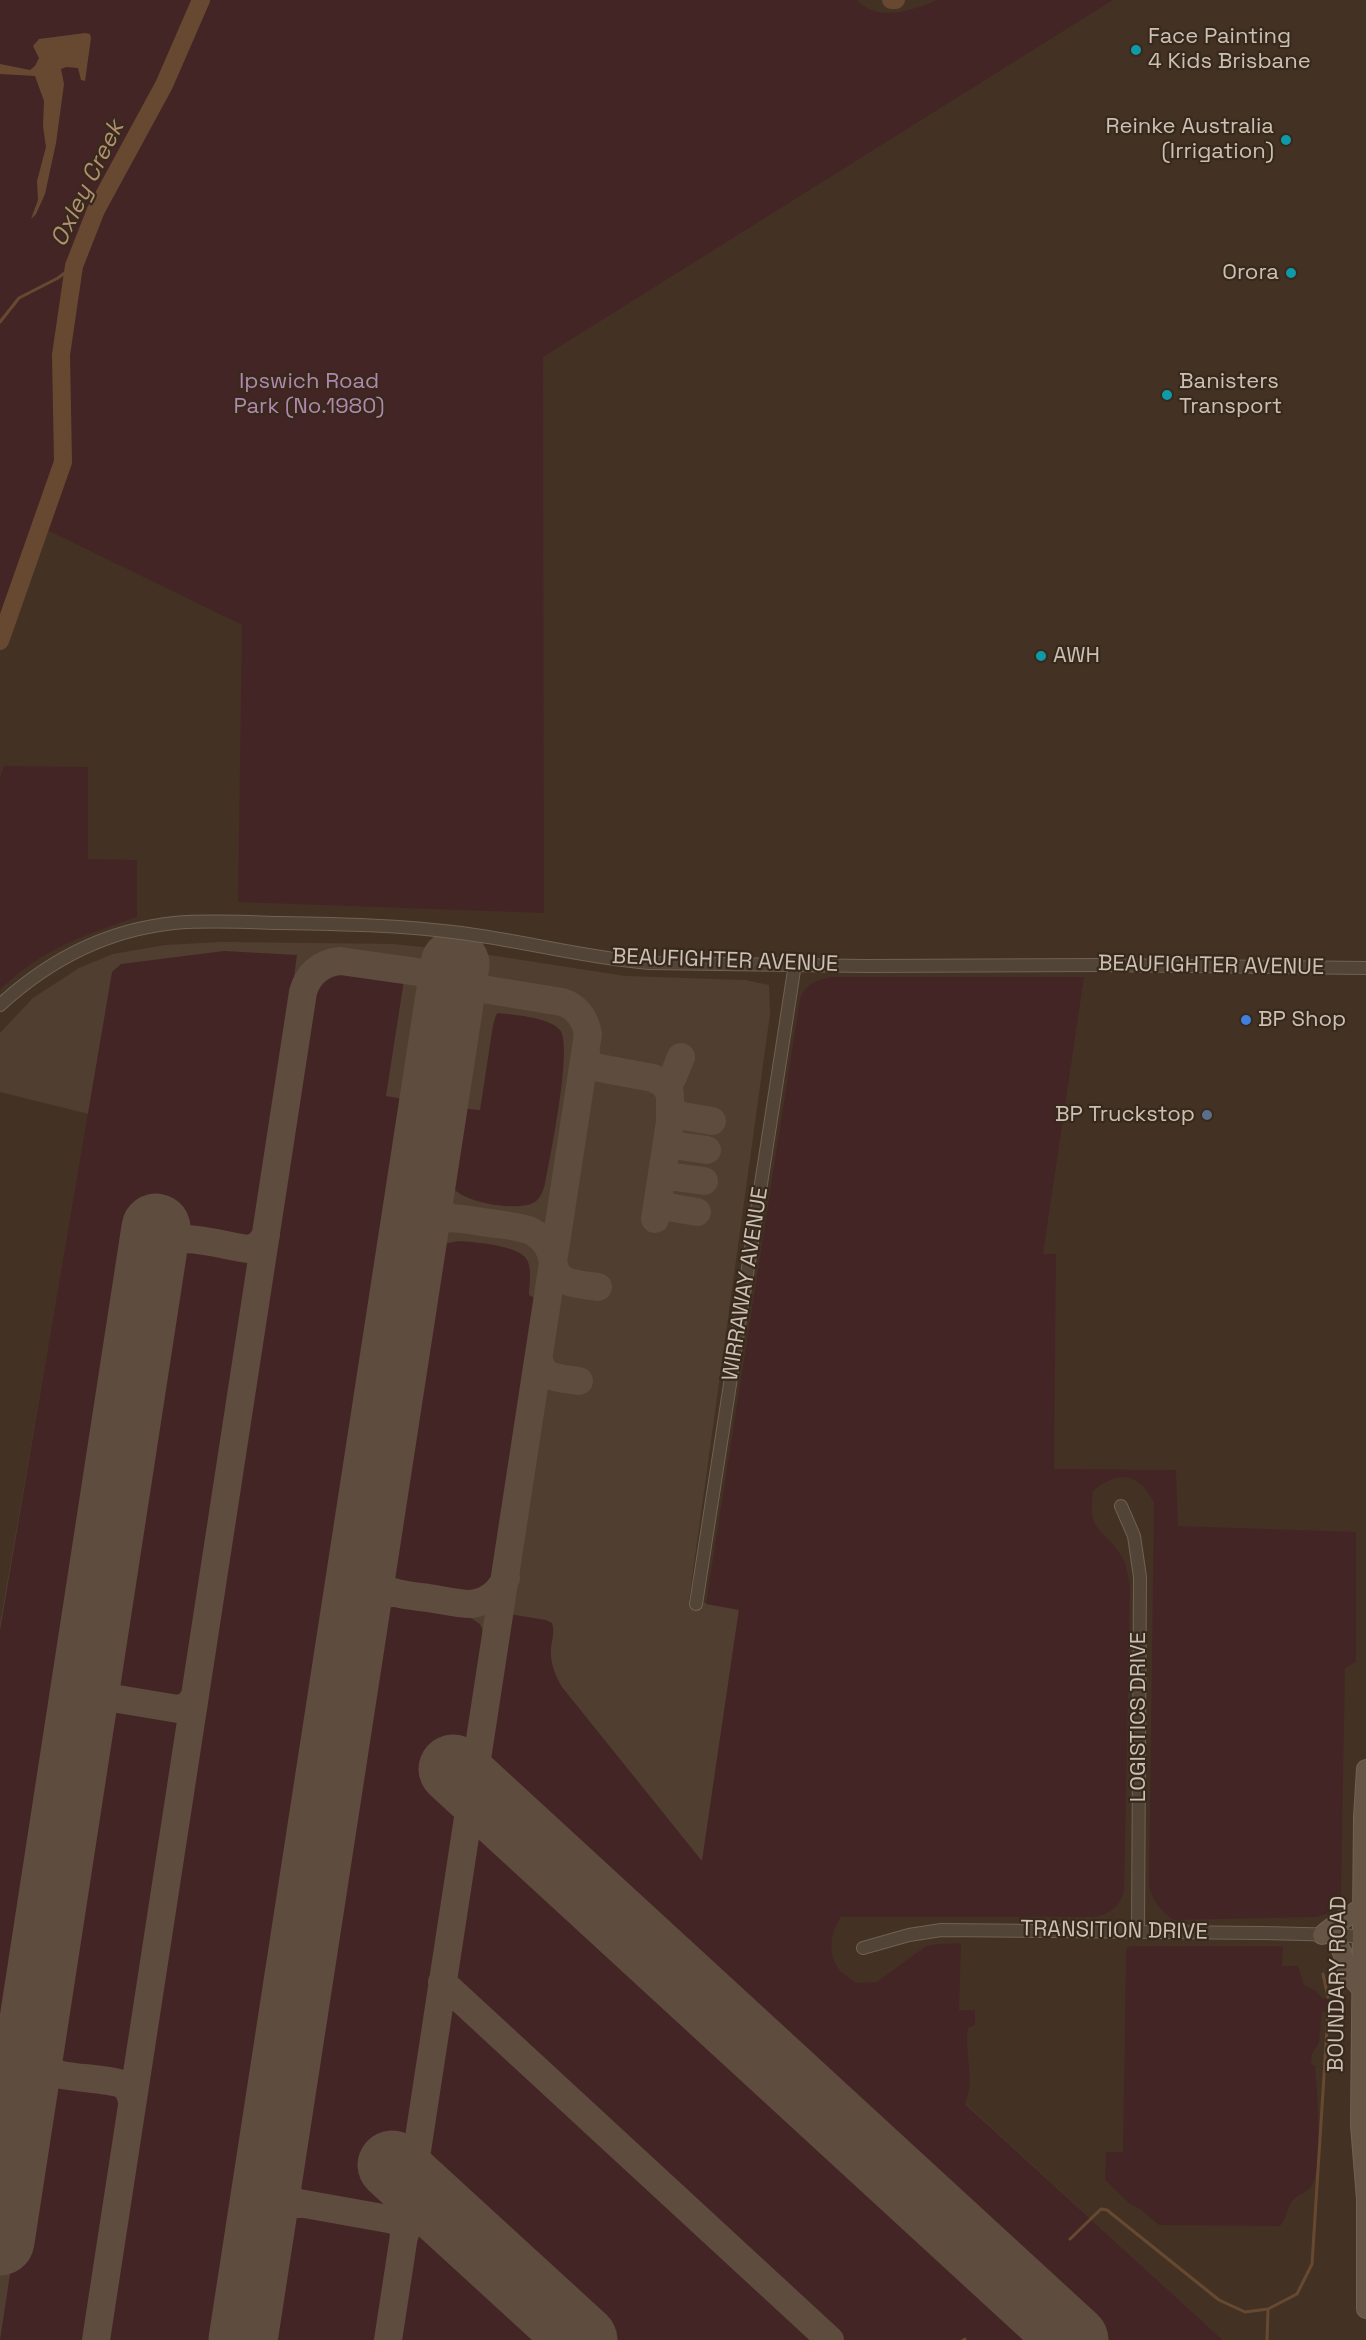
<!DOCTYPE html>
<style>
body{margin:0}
canvas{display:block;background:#433123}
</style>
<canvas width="1366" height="2340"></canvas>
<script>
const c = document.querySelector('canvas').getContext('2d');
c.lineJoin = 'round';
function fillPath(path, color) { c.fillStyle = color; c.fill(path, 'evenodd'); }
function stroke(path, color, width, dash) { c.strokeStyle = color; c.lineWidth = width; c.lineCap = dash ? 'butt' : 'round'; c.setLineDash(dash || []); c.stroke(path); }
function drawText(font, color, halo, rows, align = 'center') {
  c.font = font + ' "Space Grotesk",sans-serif'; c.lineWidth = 4.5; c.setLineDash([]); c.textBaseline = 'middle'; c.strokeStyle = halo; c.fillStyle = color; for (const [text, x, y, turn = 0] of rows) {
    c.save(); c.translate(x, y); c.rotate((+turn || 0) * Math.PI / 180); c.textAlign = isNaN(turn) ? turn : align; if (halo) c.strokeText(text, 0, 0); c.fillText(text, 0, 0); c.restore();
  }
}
const airport = new Path2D(`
 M222 942 393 944 470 952 625 976 745 980 769 985 770 1014 689 1600 739 1609 702 1862 1223 2340H0V1624L89 1114 0 1092V1033L33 998 79 968 113 954 165 945Z`);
const green = new Path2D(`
 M0 0H857C878 23 914 10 937 0H1113L543 357 544 913 238 902 242 625 41 527 0 641Z
 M4 766 88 767V859L137 860V917C84 935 40 950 0 990V777Z
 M224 951 297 955 260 1226 252 1239 240 1241 132 1223 111 1365 118 1380 0 2144V1630L112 972 121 964Z
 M338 968 401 977 404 980 386 1096 409 1100 218 2340H103L310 995C315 981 323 972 338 968Z
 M830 977H1084L1043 1254H1056L1054 1469 1176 1470 1178 1526 1356 1532V1662L1345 1668 1341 1895C1335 1909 1331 1914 1316 1917L1173 1920C1160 1910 1154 1903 1149 1887L1154 1503C1139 1472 1118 1470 1093 1491 1088 1531 1099 1525 1119 1552 1127 1562 1128 1576 1130 1588L1124 1893C1118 1907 1111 1913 1096 1917H841C831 1931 827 1951 838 1968 842 1974 851 1979 857 1983L877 1982 926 1946 938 1944 961 1943 959 2010H975V2025L968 2028C964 2054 976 2079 965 2104L1223 2340H398L416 2236 426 2232 432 2234 479 2278 512 2242 427 2163 426 2156 475 1843 481 1838 494 1839 539 1881 571 1845 492 1772 487 1762 509 1614 546 1620 552 1623C555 1632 552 1639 551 1648 550 1663 555 1675 562 1687L702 1861 739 1610 706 1604 800 999C806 984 815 981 830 977Z
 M498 1013C514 1015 549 1017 560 1030 573 1047 550 1157 545 1184 543 1191 540 1200 533 1203 517 1212 453 1202 450 1182L446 1180 457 1108 480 1110 493 1025 496 1015Z
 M458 1241C473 1242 523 1245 528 1262 532 1272 529 1285 529 1295L535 1298 536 1314 498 1570C492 1584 485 1591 471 1595L401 1585 389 1581 385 1574 435 1255 443 1244Z
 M187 1248 245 1257 250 1262 252 1271 186 1697 177 1703 110 1693 105 1689 102 1679 147 1384 159 1371 177 1257 179 1252Z
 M389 1603 463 1613 480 1624 484 1633 486 1645 469 1747 434 1786 460 1810 408 2146 375 2182 400 2204 399 2210 387 2212 304 2197 295 2190 292 2182 381 1607Z
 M111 1706 173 1716 181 1722 182 1728 129 2069 125 2073 117 2076 54 2066 48 2062 44 2052 96 1714 103 1707Z
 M1135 1946H1283L1282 1966H1298L1304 1985 1316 1991 1322 1998 1332 2000 1340 1991V2031L1331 2030 1332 2013 1322 2012 1319 2043 1312 2054 1311 2064 1315 2066C1317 2089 1324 2171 1311 2187 1306 2193 1297 2195 1292 2201 1287 2209 1286 2219 1280 2226L1159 2225 1140 2209 1130 2204 1105 2180 1106 2152H1123L1126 1951 1128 1947Z
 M54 2080 117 2090 123 2099 88 2340H0L38 2090 45 2082Z
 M297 2211 378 2223 393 2232 395 2238 379 2340H268L286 2222 290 2215Z`);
const water = new Path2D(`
 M85 33 90 34 91 38 85 81 81 80 78 68 66 67 61 69 64 84 56 143 45 194 36 214 31 219 38 200 37 181 46 147 43 126 44 101 35 76 0 74V64L30 70 35 66 39 58 33 46 39 39Z`);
const stream = new Path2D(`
 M0 322 19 298 58 278 74 266
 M1323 1974 1328 1997
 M1070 2239 1101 2209 1107 2210 1219 2300 1245 2312 1268 2309 1297 2294 1312 2264 1328 2013
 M963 2340 965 2339
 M1267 2340 1268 2309`);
const river = new Path2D(`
 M891 0H896
 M0 641 63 462 61 355 74 266 96 210 164 85 201 0`);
const taxiway = new Path2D(`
 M430 974 441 980 448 994 437 1082
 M586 1054 588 1061 594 1067 653 1078 664 1084 670 1094V1122L655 1219
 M661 1082 667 1083 672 1079 681 1057
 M434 1098C432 1114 430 1130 428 1146 424 1176 415 1206 452 1218
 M671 1107 677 1115 712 1121
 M666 1149 673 1145 707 1150
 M661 1180 668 1176 704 1181
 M658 1200 662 1206 697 1212
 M554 1265C557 1286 582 1284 598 1287
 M145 1301C148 1285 148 1264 156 1250 169 1227 226 1247 249 1249L259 1245 266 1235
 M397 1341 414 1243C428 1208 459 1219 489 1223 503 1225 518 1226 531 1231 546 1239 553 1251 553 1267
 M539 1360C542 1380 563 1378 579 1381
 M379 1459 365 1555C367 1594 398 1594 428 1598 442 1600 457 1604 471 1604 488 1602 499 1593 506 1578
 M95 1626C92 1648 80 1680 100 1696L178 1709 188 1706 195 1696
 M339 1716 358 1613C366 1600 378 1593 394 1593
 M73 1766C77 1742 76 1700 108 1699
 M442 1982 830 2340
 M37 1999 31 2049C33 2057 35 2064 43 2069 59 2079 101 2077 122 2084L129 2090 132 2101
 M285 2070 271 2164C271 2183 281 2197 299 2203L394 2220 401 2225 405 2234
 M16 2138C20 2115 19 2074 50 2072
 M245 2327C249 2304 255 2238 266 2221 274 2208 287 2203 302 2204
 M96 2340 303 992C308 974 321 963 340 961L439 975 464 986 562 1002C577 1007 585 1018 588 1034L388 2340`);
const runway = new Path2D(`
 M453 1769 1074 2340
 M392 2165 583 2340
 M0 2241 156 1228
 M243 2340 455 964`);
const street = new Path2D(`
 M0 1005C49 960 107 930 174 923 209 920 244 922 279 923 340 924 400 925 461 933 524 941 586 958 649 963L866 966 1099 965 1366 968
 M1121 1506 1134 1536 1140 1577 1138 1931
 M696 1604 795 964
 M863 1948 909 1935 941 1930 1263 1933 1344 1935 1366 1938`);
const secondary = new Path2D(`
 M1322 1935C1335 1923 1349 1917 1363 1906
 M1333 1935 1342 1952 1348 1974 1362 1990
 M1366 2195V2309
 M1366 2199 1360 2125 1363 1817 1366 1769`);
const markers = [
 [1136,50,6,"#0f9aa8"],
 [1286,140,6,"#0f9aa8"],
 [1291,273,6,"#0f9aa8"],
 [1167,395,6,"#0f9aa8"],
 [1041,656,6,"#0f9aa8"],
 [1246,1020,6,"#3f7fe0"],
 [1207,1115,6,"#5c6f8a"]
];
const poiNames = [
 ["Face Painting",1148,37],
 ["4 Kids Brisbane",1148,62],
 ["Reinke Australia",1274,127,"right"],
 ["(Irrigation)",1274,152,"right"],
 ["Orora",1279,273,"right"],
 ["Banisters",1179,382],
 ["Transport",1179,407],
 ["AWH",1053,656],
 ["BP Shop",1258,1020],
 ["BP Truckstop",1195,1115,"right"]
];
const parkNames = [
 ["Ipswich Road",309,382],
 ["Park (No.1980)",309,407]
];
const streetNames = [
 ["BEAUFIGHTER AVENUE",725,961,2],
 ["BEAUFIGHTER AVENUE",1211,966,1],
 ["WIRRAWAY AVENUE",746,1284,-81],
 ["LOGISTICS DRIVE",1139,1717,-90],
 ["TRANSITION DRIVE",1114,1931,1],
 ["BOUNDARY ROAD",1338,1984,-89]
];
const waterNames = [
 ["Oxley Creek",88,184,-64]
];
fillPath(airport, '#503f31');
fillPath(green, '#442525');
fillPath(water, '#674931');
stroke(stream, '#674931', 3);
stroke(river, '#674931', 18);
stroke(taxiway, '#5e4c3e', 28);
stroke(runway, '#5e4c3e', 69);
stroke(street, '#6f6255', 14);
stroke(secondary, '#6f6255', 20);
stroke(street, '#524437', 12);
stroke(secondary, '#665545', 18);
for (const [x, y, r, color] of markers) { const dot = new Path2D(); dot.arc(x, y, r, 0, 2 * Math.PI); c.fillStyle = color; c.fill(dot); stroke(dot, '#37291c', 2); }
drawText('22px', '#ccc0b4', '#37291c', poiNames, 'left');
drawText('22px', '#b386ae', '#37291c', parkNames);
drawText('22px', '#ccc0b4', '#37291c', streetNames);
drawText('italic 24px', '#b38e70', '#37291c', waterNames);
</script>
